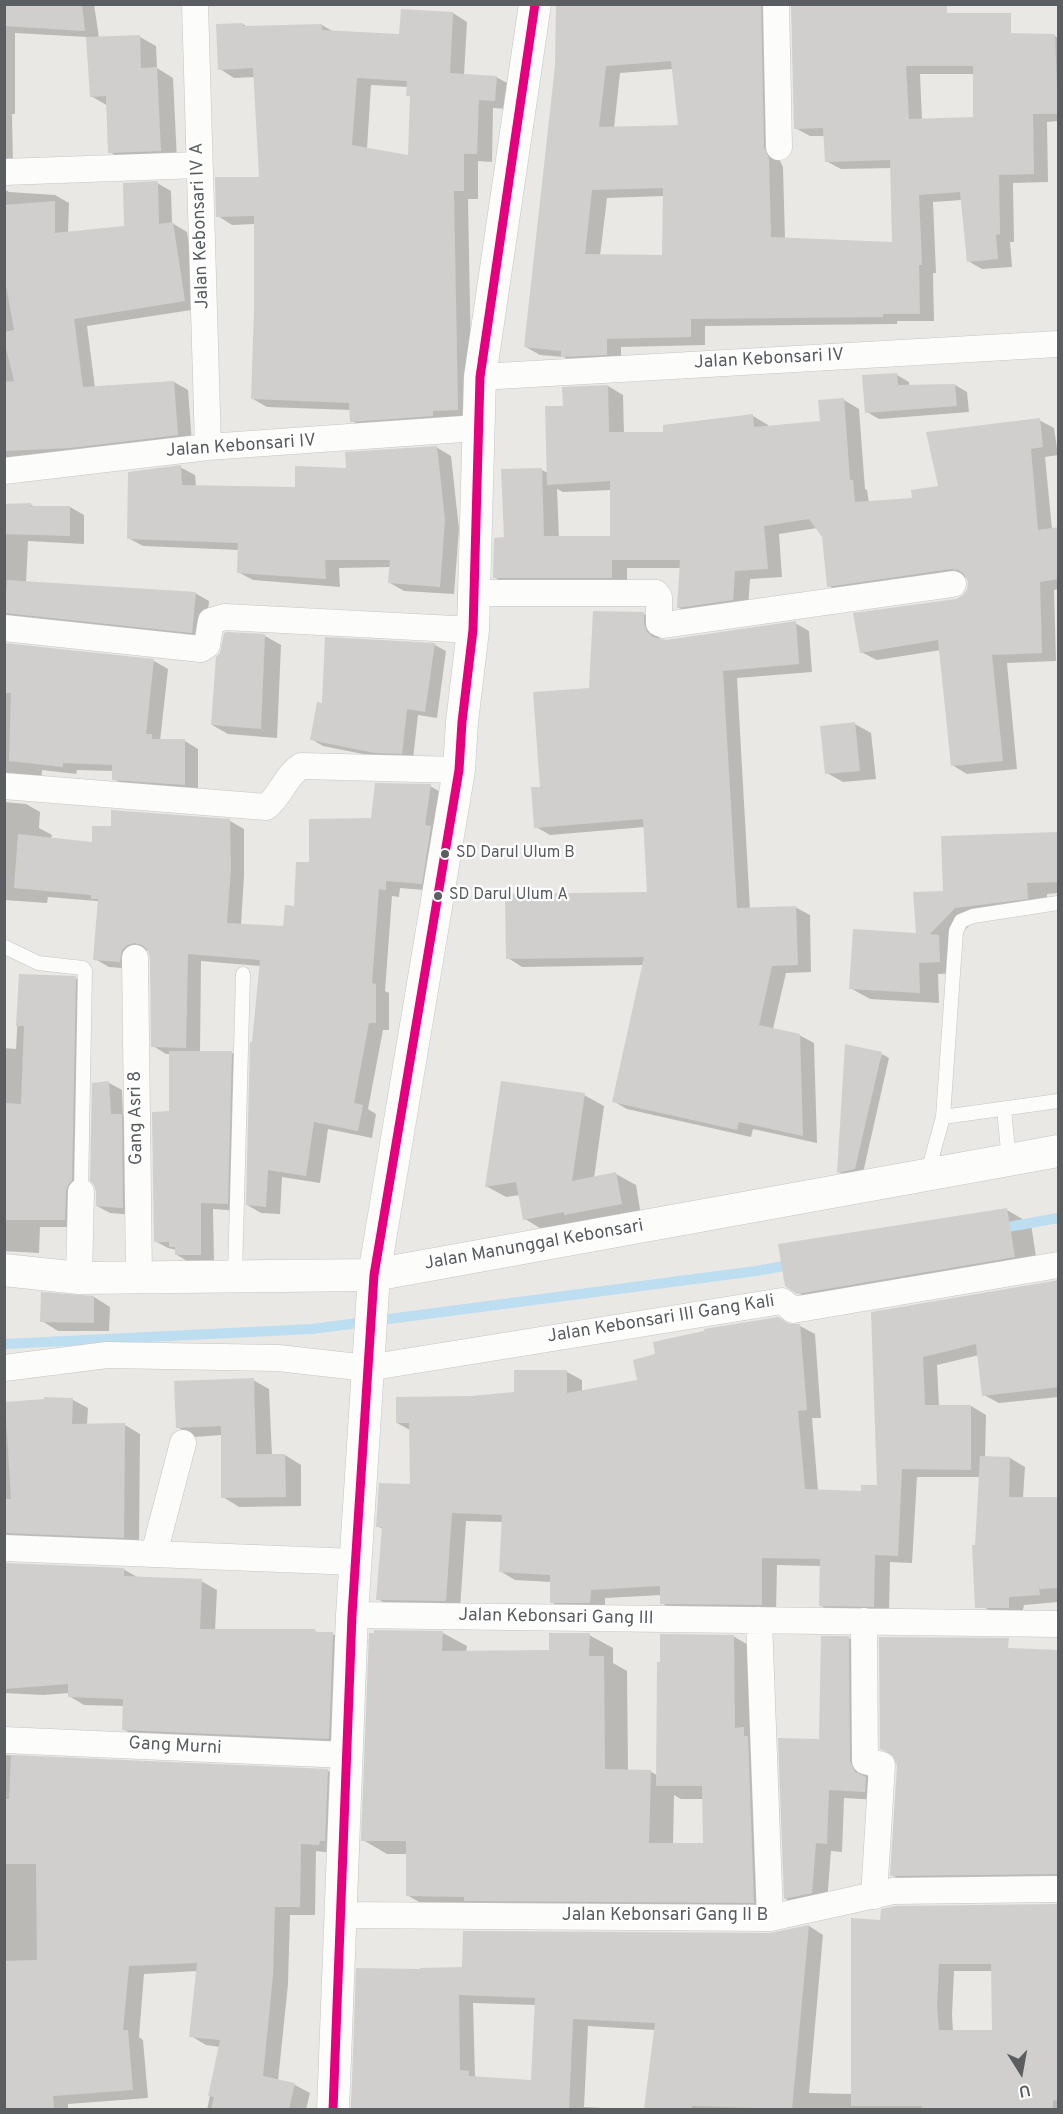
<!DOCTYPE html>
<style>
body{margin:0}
#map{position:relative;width:1063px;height:2114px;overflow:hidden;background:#e9e8e4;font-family:Overpass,sans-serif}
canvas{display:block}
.frame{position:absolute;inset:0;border:6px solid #5a5e61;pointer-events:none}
.north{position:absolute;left:991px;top:2042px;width:60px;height:60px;-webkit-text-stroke:4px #fff;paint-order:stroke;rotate:169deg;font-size:16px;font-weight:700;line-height:24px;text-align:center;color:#5a5e61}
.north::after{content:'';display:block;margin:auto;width:21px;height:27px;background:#5a5e61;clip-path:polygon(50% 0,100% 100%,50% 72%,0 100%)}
</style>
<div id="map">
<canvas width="1063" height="2114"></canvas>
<div class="frame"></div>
<div class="north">U</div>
</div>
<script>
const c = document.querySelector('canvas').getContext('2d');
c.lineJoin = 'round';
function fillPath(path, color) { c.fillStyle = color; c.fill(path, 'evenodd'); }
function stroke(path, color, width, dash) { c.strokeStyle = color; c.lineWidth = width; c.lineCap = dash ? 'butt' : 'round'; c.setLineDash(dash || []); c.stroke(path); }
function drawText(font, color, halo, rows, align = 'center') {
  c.font = font + ' Overpass,sans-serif'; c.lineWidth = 4.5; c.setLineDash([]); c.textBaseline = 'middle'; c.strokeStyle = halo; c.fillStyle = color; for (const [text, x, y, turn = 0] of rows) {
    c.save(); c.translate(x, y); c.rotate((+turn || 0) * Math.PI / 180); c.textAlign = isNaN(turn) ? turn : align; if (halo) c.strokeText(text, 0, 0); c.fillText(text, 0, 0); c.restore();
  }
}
const shadow = new Path2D(`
 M4 4H94L99 38 140 37 156 46 157 68 173 78 177 160 126 162 110 152 108 106 91 96 87 37 15 33V114H12L13 166 4 173Z
 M557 4H778V157L783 167 785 239 894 243 892 168 841 169 826 161 825 136H810L795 128 898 33 1055 36 1058 38V121L1047 122 1048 182 1013 183 1014 242H1010L1012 267 982 269 968 261 962 200 933 202 936 273H933L934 321H897V324L705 326V345L621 347V362L577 365 564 357 540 355 526 347 556 65ZM673 69 679 126 614 128 620 73ZM920 74H974L975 119 922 120ZM664 196 663 257 600 256 607 198Z
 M453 13 467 22 464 75 496 77 511 85 509 109 493 108 492 162 478 161V199H468L472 417 367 429 352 421 351 410 267 407 253 399 256 311 255 224 232 225 218 216 260 178 255 77 234 78 220 69 243 24 249 28 322 25 334 32 401 36ZM371 85 408 87V95L412 97 410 157 367 149Z
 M157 183 171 191 172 223 187 232 198 309 87 326 95 388 174 382 188 390 192 443 4 461V189L9 192 55 195 69 203 68 233 125 227Z
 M897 375 909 382V386L955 385 967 392 969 412 879 419 867 412Z
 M608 386 623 395 624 434H665L753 416 768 425V428L821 422 844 400 859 409 865 489 867 490 869 503 914 499 940 487 1039 420 1054 428 1058 455 1045 457 1052 529 1058 528V589L1054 590 1056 661 1007 663 1017 769 967 774 952 765 941 650 877 660 861 652 964 597 969 590V581L967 577 844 594 829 586 823 536 817 528 779 534 782 577 750 579 748 608 693 616 678 607 681 568H627V586H509L494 577 505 539 542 470 548 473 565 407ZM557 489 563 492 611 490V537L559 538Z
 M436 447 451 456 459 529 454 594 404 591 390 583 391 567 339 568 340 587 253 580 238 572 239 550 143 546 128 538 180 467 195 475 196 487 296 488 348 470Z
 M30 504 35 507H70L84 515V544L28 541 26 583 195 593 209 601 205 640 4 630V506Z
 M644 614 658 622V632L660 640 665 641 795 623 809 631 812 672 737 678 750 909 795 907 810 915 811 972 786 973 773 1029 799 1035 814 1043 817 1143 753 1129 751 1137 627 1109 613 1101 644 965 522 967 508 958 649 893 645 827 550 835 536 827 541 788 591 690Z
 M265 636 281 645 277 738 228 734 212 725Z
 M327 639 435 645 446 651 437 718 418 715 413 759H388L323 746 311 739 324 705Z
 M4 644 154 661 168 669 160 741H185L198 749V792L127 787 114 779V771L77 770 76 774 42 770 41 780 4 788Z
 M855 724 871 733 876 779 843 782 827 773Z
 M430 786 444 794 435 891 400 888 399 897 392 896 385 991 389 993V1030H383L368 1109 376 1114 372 1138 328 1129 320 1183 282 1177 280 1214 261 1213 247 1205 253 1044 260 966 201 961 200 1053H232L244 1060 240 1211 213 1209 214 1261 189 1262 177 1255V1250L168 1248 155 1241 170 1113 171 1054H166L153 1046 152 958 148 950 141 953 134 969 109 967 95 959 99 902 97 901 48 897 47 903 4 900V802L26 804 40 812 39 828 52 835 51 839 93 844 230 821 244 829V876L241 925 285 928 295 907 311 864 372 819Z
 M1058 834V893L1047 894V909L975 919 952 944 959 973 938 974 939 1003 870 999 850 988 917 935 945 892Z
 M20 975 75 978 90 986 79 1227H40L39 1253 4 1251V1048L16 1049Z
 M882 1054 889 1058 863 1173 847 1176 839 1172Z
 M109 1083 122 1090 123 1116 135 1123 136 1215 110 1213 97 1206Z
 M584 1095 604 1106 594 1178 616 1174 636 1185 641 1215 545 1231 525 1219 520 1195 506 1197 486 1186Z
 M1007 1210 1031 1224 1038 1270 823 1307 786 1286Z
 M1058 1282V1397L999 1403 984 1395 979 1355 937 1365 939 1406H971L986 1415 985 1458H1010L1025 1467 1023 1498H1058V1602L1024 1605 1023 1610 992 1612 977 1603 980 1477H917L912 1563 890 1562 889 1614H835L820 1605 821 1566 777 1565 776 1613 676 1612 662 1603V1595L605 1598V1611L566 1610 551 1602 552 1582 515 1580 500 1571 503 1522 466 1521 460 1609 393 1608 378 1599 383 1529 377 1526 412 1486 410 1430 397 1423 471 1397 515 1393 567 1372 582 1380V1392L639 1382 790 1326H800L815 1334 821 1418H812L818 1491 862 1493 879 1487 872 1313Z
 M94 1297 110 1307 109 1331H58L42 1321Z
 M253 1380 269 1389 272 1456 285 1455 301 1465V1506L239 1507 223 1497 222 1435 194 1437 177 1427Z
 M73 1400 88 1408 87 1425H125L140 1434 139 1546 4 1556V1406Z
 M4 1559 6 1565 123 1569 139 1578 201 1581 217 1590 215 1631H315L320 1634H333L348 1643 344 1747 139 1738 123 1729 124 1706 84 1705 69 1696V1693L43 1695 4 1693Z
 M376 1632 443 1633 467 1646 466 1652 550 1651 589 1635 613 1648V1663L627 1671 628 1771H650L658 1776 733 1636 757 1650 778 1916 431 1909 407 1895 408 1854H387L363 1840ZM674 1795 681 1799H704V1845H673Z
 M849 1638 864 1647 865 1771 880 1800 844 1798 842 1852 831 1851 827 1902 801 1907 786 1899 820 1741Z
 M909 1647 1058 1651V1882L907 1884 892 1875 898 1766 894 1756 881 1748Z
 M4 1755 328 1771 343 1780 334 1853 316 1851 315 1915H290L288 1984 278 2081 295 2085 310 2093 306 2110H207L220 2047 206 2045 191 2036 198 1971 144 1974 139 2037 143 2040 148 2098 68 2104V2110H4Z
 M1058 1905V2110H645L655 2030 588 2026 584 2107 642 2110H351L358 1969H463L770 1935 809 1926 823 1935 809 2093 852 2094 882 1922ZM954 1971H992L993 2032H953L952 2014ZM473 2003 536 2005 533 2082 479 2079 475 2076Z`);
const stream = new Path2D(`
 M997 1229 1058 1218
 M4 1344 312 1329 756 1271 795 1264`);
const building = new Path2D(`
 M4 4H82L85 31 4 26Z
 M556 4H761L764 147 769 158 771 237 892 242 890 160 825 162 823 128 794 129 791 4H947V13H1011V33L1055 34 1058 114H1033L1034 174 999 175 1000 234 996 235 998 259 967 262 960 192 919 195 922 265H919L920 314H883V317L691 319V337L607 339V355L561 357V351L524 347 555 65ZM671 61 678 125 599 127 606 66ZM906 66H973V117L909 119ZM663 188 662 255 585 254 592 190Z
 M401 9 453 12 450 73 497 76 495 101 479 100 477 154H464V191H454L458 410 433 411V416L350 422 349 403 251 399 254 311V216L216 217 215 177H259L253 68 218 70 216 24 243 23V26L322 24V30L399 34ZM357 78 407 81 406 96H410L408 155 352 145Z
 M140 35 141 68 157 67 161 151 108 153 106 96 90 97 86 37Z
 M158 181 159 224 173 222 185 301 74 319 83 387 174 381 178 435 70 448 4 451V382L14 381 4 340V332L14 330 4 274V205L55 201V233L124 226 123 183Z
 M897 373 898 385 955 384 957 406 865 413 862 375Z
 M608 385 609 432H663V425L753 414 754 427 820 421 818 400 844 398 850 480H853L855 502 912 498 911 490 938 486 926 432 1040 418 1043 447 1031 449 1038 530 1059 527V579L1040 582 1042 653 992 655 1003 761 951 766 938 640 860 653 853 613 956 599 963 595 967 590 968 582 964 574 958 570 951 569 827 587 822 537 809 519 764 526 768 569 735 571 733 600 677 608 680 560H612V578H493L494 538 504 537 501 469 542 468 544 536H610V481L547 485 545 406H563L562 387Z
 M437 446 445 520 440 587 388 583 390 560H325L326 579 237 573 238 543 127 539 128 472 181 465 182 485 295 487V466L346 468 345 452Z
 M31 503V506H70V536L4 534V504Z
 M7 580 196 592 192 633 5 613Z
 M593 611 644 612V623L647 632 653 637 666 640 796 621 799 664 723 671 737 908 796 906 798 965 772 966 759 1025 800 1034 803 1136 739 1122 737 1130 612 1102 644 957 506 959 505 894 647 892 643 819 534 828 531 787H540L533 692 589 688Z
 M227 632 265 634 261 729 211 725 216 657 220 653 224 633Z
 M325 637 435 643 425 712 407 709 402 754 375 753 310 740 317 702 322 703Z
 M4 643 154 659 146 734H152V739H185V785L112 780V765L63 763V767L9 761 11 693H4Z
 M855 722 860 771 825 774 820 726Z
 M375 783 431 784 425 825 431 826 422 884 386 881V890L379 889 372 983 376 984V1023H369L354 1103 363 1105 358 1131 314 1122 306 1176 268 1170 266 1207 246 1205 250 1042H252L260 960 188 954 186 1048 151 1047 150 958 148 950 142 945 134 943 127 945 122 950 120 962 93 960 98 899H91V895L14 888 18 834 92 842V826H111V810L230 819 231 868 227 923 283 926 285 905 294 906 296 862H309V819L371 818Z
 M1059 832V882L1027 883 1028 899 955 908 930 934 939 935 940 962 919 963 920 993 849 989 853 929 916 933 913 892 943 891 941 836Z
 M19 974 76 976 72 1180 68 1185 66 1191 65 1220H4V1103L21 1104 24 1026H16Z
 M845 1044 882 1052 855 1169 837 1173Z
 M169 1051H232L228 1204 201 1203V1255H175V1247H169V1242H154L152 1112 169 1111Z
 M109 1081 111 1114H122L123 1208 96 1206V1192L94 1185 90 1181 92 1083Z
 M501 1081 585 1093 572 1181 616 1172 622 1204 564 1215V1212L523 1220 516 1182 485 1187Z
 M1007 1208 1015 1257 797 1294 785 1286 778 1244Z
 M1059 1280V1387L982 1396 976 1344 923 1357 925 1405H971V1470L902 1469 898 1556 875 1555 874 1607 819 1606 820 1559 762 1558V1605L660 1604V1586L591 1590 590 1603H550V1575L499 1572 502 1515 452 1513 446 1601 376 1600 382 1527H376L379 1483 410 1484 409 1423H396V1397L471 1396 514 1392V1370H567V1393L637 1380 633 1360 655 1354 653 1342 704 1331V1329L778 1317 789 1324H800L807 1410 798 1411 805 1489 861 1491V1485H877L871 1312Z
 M41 1292 94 1296V1323L40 1322Z
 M254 1378 256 1454H285L286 1497 221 1498V1426L176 1428 174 1381Z
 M44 1397 73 1398 72 1424 125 1423 124 1538 4 1533V1499H11L5 1402 44 1399Z
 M980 1456 1010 1457 1009 1497H1059V1588L1039 1589 1040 1595 1009 1597V1608H975L972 1545H975Z
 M4 1563 124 1568V1576L202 1579 200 1629H315V1632H333L329 1739 122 1730 123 1699 68 1697V1684L4 1689Z
 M374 1630 443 1631 442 1651 549 1650V1633H590L589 1656H604L605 1769 651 1770 649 1843H703L702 1786H656L657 1662H660V1634L734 1635 735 1728 744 1727V1736H748L754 1903 464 1901V1897L406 1896V1841H361L369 1633H374Z
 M821 1636H849L850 1761 855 1772 866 1777 865 1792 829 1790 827 1844 816 1843 812 1893 784 1899 778 1738 819 1739Z
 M879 1637 1009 1638 1008 1648 1059 1650V1874L890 1876 897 1766 892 1754 880 1749Z
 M11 1755 328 1769 325 1841H320L319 1845 301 1844 300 1907H275L273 1975 263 2076 295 2083 289 2109H211L214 2097 208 2096 220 2040 189 2037 197 1963 129 1966 123 2030H128L133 2090 53 2096 54 2109H4V1961L37 1960 36 1864H4V1799H9Z
 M1059 1904V2101L1053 2100V2109H922V2106H851V1918L880 1920 881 1909 895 1906ZM939 1964H991L992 2030H939L937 2005Z
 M809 1925 792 2109 692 2106V2109H644L655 2023 573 2019 569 2109H351L356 1968 420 1969V1968L462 1967 463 1931 770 1933ZM459 1995 535 1998 531 2080 469 2076V2071L460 2070Z`);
const service = new Path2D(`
 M5 947 38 963 83 968 85 971 81 1192
 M1004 1109 1009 1160
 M943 1117 1058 1101
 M927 1175 943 1117 956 931 961 921 973 916 1058 903
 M235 1276 243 974`);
const minor = new Path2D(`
 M195 4 208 447
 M776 4 779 147
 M4 172 199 165
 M480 377 1058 344
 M4 471 208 447 477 428
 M474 593H656L659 597V623L664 625 953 584
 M4 628 201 649 207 645 211 621 225 617 473 630
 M4 786 266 807C281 796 285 776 301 766L459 770
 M135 958 139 1278
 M79 1278 81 1192
 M4 1368 107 1355 278 1358 367 1368 782 1301 793 1310 1058 1265
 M4 1548 355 1562
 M154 1554 183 1443
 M352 1615 1058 1624
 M759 1620 770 1918
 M864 1621 865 1761 882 1765 874 1896
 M4 1740 346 1755
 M340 1915 770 1918 893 1891 1058 1889`);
const tertiary = new Path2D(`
 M4 1270 79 1278 374 1275 1058 1151
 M333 2110 352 1615 374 1275 459 770 462 722 473 630 480 377 535 4`);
const bus1 = new Path2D(`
 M333 2110 352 1615 374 1275 459 770 462 722 473 630 480 377 535 4`);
const markers = [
 [445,854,5,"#5a5e61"],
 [438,896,5,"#5a5e61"]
];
const busNames = [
 ["SD Darul Ulum B",456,854],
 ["SD Darul Ulum A",449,896]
];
const streetNames = [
 ["Jalan Kebonsari IV A",201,226,-92],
 ["Jalan Kebonsari IV",769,360,-3],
 ["Jalan Kebonsari IV",241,447,-4],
 ["Gang Asri 8",137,1118,-91],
 ["Jalan Manunggal Kebonsari",534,1246,-10],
 ["Jalan Kebonsari III Gang Kali",661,1320,-9],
 ["Jalan Kebonsari Gang III",556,1618,1],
 ["Gang Murni",175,1747,3],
 ["Jalan Kebonsari Gang II B",665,1916]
];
fillPath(shadow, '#0003');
stroke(stream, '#bcdef0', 10);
fillPath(building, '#d0cfcd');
stroke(service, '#c4c4c4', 15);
stroke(minor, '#c4c4c4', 27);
stroke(tertiary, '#c4c4c4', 33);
stroke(service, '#fcfcfb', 14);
stroke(minor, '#fcfcfb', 26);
stroke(tertiary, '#fcfcfb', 32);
stroke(bus1, '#e5007d', 9);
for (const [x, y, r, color] of markers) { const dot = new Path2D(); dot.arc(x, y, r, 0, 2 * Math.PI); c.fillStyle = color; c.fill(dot); stroke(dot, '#fff', 2); }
drawText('16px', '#5a5e61', '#fff', busNames, 'left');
drawText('18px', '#5a5e61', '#fff', streetNames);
</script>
